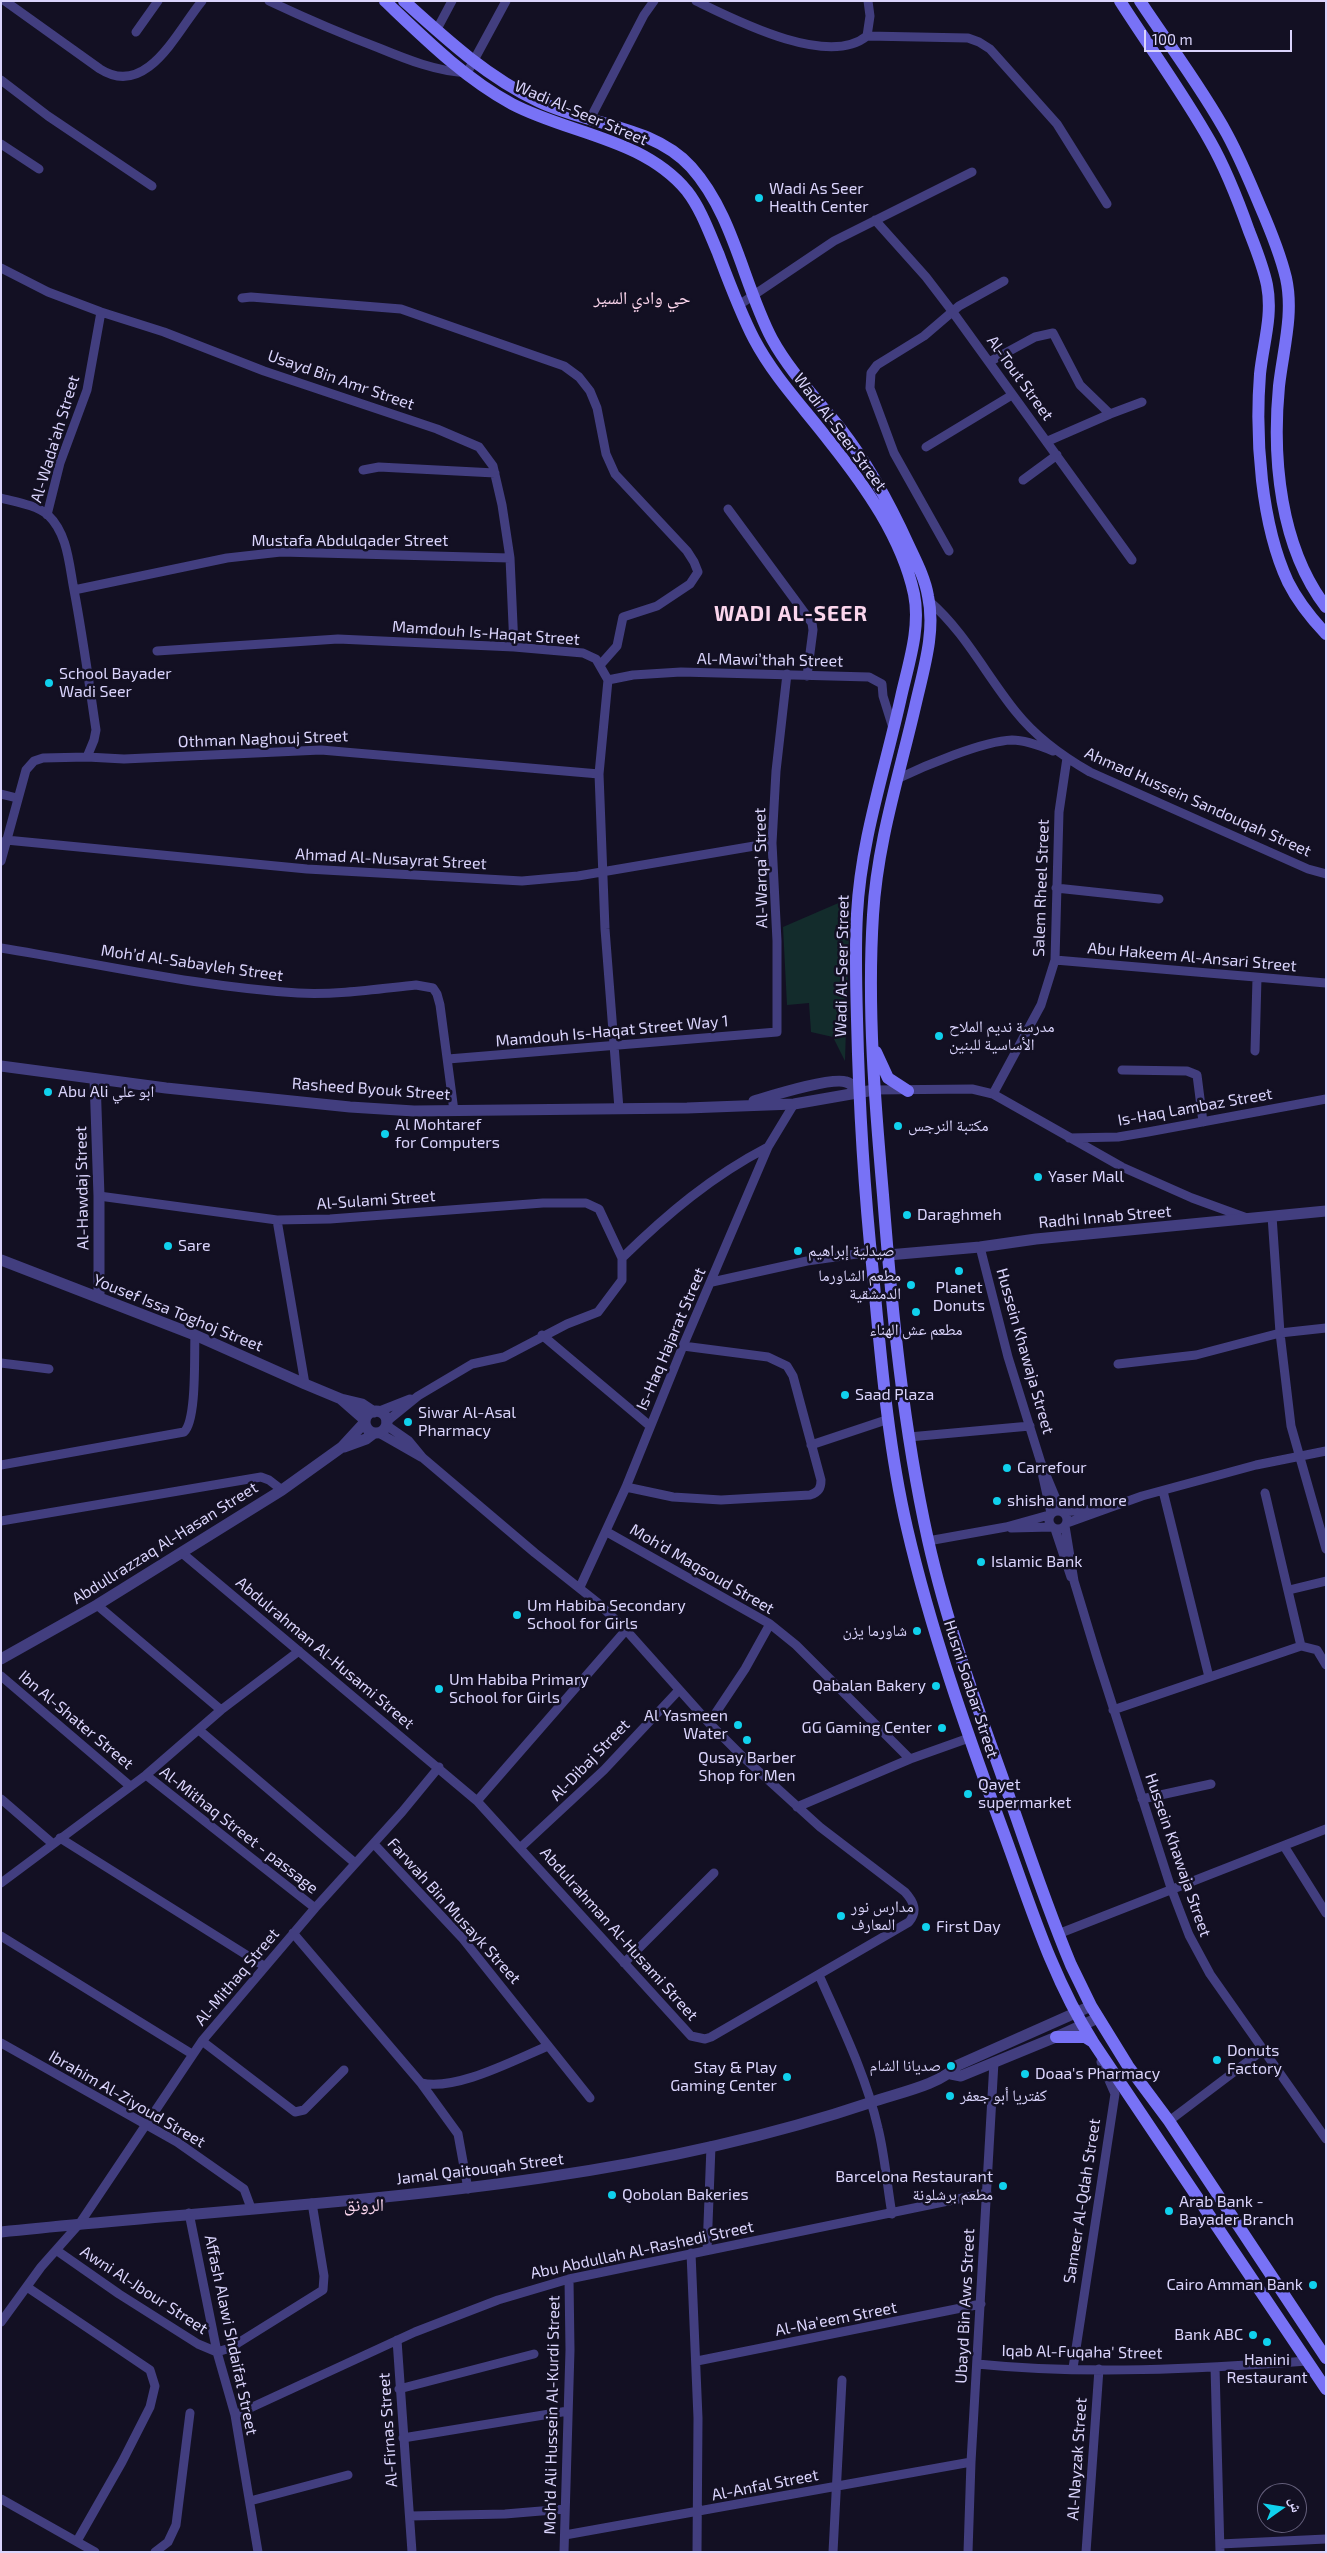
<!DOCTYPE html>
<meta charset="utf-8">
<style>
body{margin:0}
#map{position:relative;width:1327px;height:2553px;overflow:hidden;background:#131023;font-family:"Exo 2","Noto Naskh Arabic",sans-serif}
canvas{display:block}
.frame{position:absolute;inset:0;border:2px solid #dad4fc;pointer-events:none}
.north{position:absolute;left:1257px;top:2483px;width:50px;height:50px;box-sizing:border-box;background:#131023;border:1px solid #635e7a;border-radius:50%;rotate:77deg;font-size:14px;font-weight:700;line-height:20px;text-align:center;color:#dad4fc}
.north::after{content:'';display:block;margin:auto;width:18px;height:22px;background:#10d1ed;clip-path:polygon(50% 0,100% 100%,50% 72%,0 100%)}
.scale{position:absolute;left:1144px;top:30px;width:148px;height:22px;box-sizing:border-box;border:2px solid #dad4fc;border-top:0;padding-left:6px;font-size:15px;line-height:18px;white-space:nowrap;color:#dad4fc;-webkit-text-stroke:4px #131023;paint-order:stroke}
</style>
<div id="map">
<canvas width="1327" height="2553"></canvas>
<div class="frame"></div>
<div class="north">ش</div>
<div class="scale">100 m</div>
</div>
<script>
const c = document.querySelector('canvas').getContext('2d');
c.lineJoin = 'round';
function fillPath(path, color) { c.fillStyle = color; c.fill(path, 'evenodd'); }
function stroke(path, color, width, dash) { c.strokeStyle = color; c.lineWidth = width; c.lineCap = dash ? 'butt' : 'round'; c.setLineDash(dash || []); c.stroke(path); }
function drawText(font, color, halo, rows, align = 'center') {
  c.font = font + ' "Exo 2","Noto Naskh Arabic",sans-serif'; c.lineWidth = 5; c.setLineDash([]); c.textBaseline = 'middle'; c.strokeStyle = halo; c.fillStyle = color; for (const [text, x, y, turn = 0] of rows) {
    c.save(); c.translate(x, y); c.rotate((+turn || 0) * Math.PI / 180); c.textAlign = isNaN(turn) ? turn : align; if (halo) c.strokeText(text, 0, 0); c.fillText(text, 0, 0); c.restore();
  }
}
const green = new Path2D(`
 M850 898 845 1061 833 1037 811 1032 809 1003 787 1005 783 927Z`);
const minor = new Path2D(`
 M5 1 100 69C147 99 177 31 202 1
 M269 1C305 18 342 34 379 48 408 60 436 71 467 73L506 1
 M696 1C735 20 828 68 867 36L870 16 868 1
 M436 31 452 1
 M136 32 158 1
 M867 36 968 38 979 42 990 49 1057 124 1107 204
 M1 80 48 116 152 186
 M590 119 644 15 654 1
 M1 144 39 169
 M875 220 926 277 952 311 1132 560
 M1 268 48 292 101 312 164 332 264 371 437 429 479 447 493 466 502 505 510 558 514 647
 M242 298 251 297 401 309 564 366 579 377 590 391 597 408 606 454 615 474 687 551 694 562 698 572 690 584 657 606 623 617 617 646 601 664
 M739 305 834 241 972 172
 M989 362 1035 337 1053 333 1080 385 1110 414
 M1048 441 1110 414 1142 402
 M926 447 1012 395
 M363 470 379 467 495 473
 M1023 480 1057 455
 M1 498C16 502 36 505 48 515 68 534 69 565 74 590 83 637 89 683 96 730L94 740 87 757
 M728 509 812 623 813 630 807 676
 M47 515 60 463 87 390 101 312
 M949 551 894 453 870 388 871 373 877 365 924 336 959 306 1004 281
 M74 590 227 558 281 552 510 558
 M929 601C965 632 986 675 1016 712 1036 737 1062 756 1090 772L1308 869 1326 874
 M157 651 338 639 514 647 583 653 596 659 608 680 599 774 605 929 619 1109
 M608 680 633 675 681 672 869 677 882 684 883 696 893 728
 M897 779C924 766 983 741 1012 740 1026 740 1041 746 1053 751
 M1 794 17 798
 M6 840 307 869 522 881 578 876 772 843
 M1 861 26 770 34 761 43 758 87 757 124 759 321 750 599 774
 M1056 888 1159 899
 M1 948C100 964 199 987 298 993 337 995 377 989 416 985L433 988 437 994 440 1005 454 1111
 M1055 960 1326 983
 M1255 1051 1257 978
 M448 1059 777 1032V941L772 843 776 771 787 674
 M1122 1070 1187 1071 1197 1075 1203 1122
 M874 1090 972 1089 993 1094 1122 1167 1192 1198 1247 1218
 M993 1094 1041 1005 1055 960 1059 812 1067 758
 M1069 1138 1118 1137 1148 1132 1326 1099
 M99 1196 277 1220 330 1219 543 1203H586L599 1209 622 1258
 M1272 1216 1280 1333 1291 1426 1326 1549
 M277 1220 305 1384
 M980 1247 1008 1357 1041 1463 1061 1511
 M712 1282 807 1261 871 1252
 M542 1335 650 1426
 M1 1363 49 1369
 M1118 1364 1196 1355 1280 1333 1326 1328
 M377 1412 410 1399
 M386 1422 418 1396 472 1364 504 1357 567 1324 598 1312 622 1280V1258C667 1214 712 1176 768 1147
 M379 1433 421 1457
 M909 1437 1030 1426
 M811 1445 889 1419
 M1 1465 184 1432C197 1420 194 1354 195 1335
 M1041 1468 1051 1513
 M626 1487 673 1497 721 1500 810 1495C819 1492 821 1488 821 1480L793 1376 787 1366 768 1357 683 1346
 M1163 1491 1209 1677
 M1265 1493 1301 1646
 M1049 1520a9 9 0 1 1 18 0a9 9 0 1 1-18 0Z
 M1063 1512 1104 1508
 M1 1521 261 1477 269 1480 282 1490
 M1067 1523 1142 1496 1256 1465 1326 1451
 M1065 1526 1074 1581 1097 1657 1171 1888 1189 1935 1210 1974 1326 2139
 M1011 1528 1052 1527
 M1055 1529 1071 1577
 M607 1532 770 1624 796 1645 910 1759
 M928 1541 1006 1527 1049 1515
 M182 1553 477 1801 691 2036 705 2039 711 2037 909 1922C918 1911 914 1902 905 1892L820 1827 744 1758 709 1723 626 1630 598 1603 535 1553 423 1458 409 1441 386 1425
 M580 1587 626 1487 683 1346 768 1147 794 1104
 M1289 1590 1326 1581
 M97 1605 221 1710
 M1 1676 130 1786
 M1113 1710 1301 1646 1317 1650 1326 1665
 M709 1723 745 1669 770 1624
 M199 1730 355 1863
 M146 1775 315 1908
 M1 1799 53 1844
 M1142 1799 1211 1784
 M477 1801 626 1630
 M797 1807 910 1759 969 1738
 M60 1838 264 1966
 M374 1844 463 1939 590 2098
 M1284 1846 1326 1913
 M520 1848 604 1770 679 1690
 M1 1883 146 1775 221 1710 299 1651
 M293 1933 421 2083C457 2091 514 2060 548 2046
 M1058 1934 1326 1829
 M1 1936 192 2054
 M624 1963 714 1873
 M819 1975C841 2025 866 2075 878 2128 885 2156 887 2186 892 2214
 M202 2041 295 2112 304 2110 344 2070
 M1 2043 177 2142 244 2189 251 2208
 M421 2083 458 2134 468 2189
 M1169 2121 1263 2050
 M189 2213 217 2352 235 2415 258 2552
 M56 2250 119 2294 198 2344 217 2352 230 2348 323 2290 324 2276 312 2203
 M707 2250 711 2146
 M691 2253 698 2418 697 2552
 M27 2287 150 2370 155 2386 150 2407 122 2462 77 2541
 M1 2322 41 2267 80 2223 202 2041 315 1908 402 1812 439 1767
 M397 2340 412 2552
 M697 2361 981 2304
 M977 2364C1084 2375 1200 2369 1307 2361
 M1215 2367 1220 2552
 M1073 2368 1115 2094 1101 2062
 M399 2389 534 2354
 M235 2415 415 2332 498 2300 569 2279 987 2193
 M403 2438 568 2411
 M1 2499 95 2552
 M250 2501 348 2475
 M410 2516 505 2514 565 2509
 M565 2535 971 2462
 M1220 2544 1326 2539
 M155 2552 168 2542 176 2525 190 2413
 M564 2552 570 2350 569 2279
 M833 2552 842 2380
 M968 2552 971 2462 994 2062
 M1086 2552 1099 2369`);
const tertiary = new Path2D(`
 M1 1066 166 1088 350 1107 414 1111 687 1108 794 1104 874 1090
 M95 1079 99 1196V1297
 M754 1101C771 1096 831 1077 846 1082 851 1083 855 1088 858 1091
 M888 1255 980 1247 1036 1239 1326 1211
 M1 1260 195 1335 305 1384 341 1399 362 1404 374 1412
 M341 1399 365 1420
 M365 1422a11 11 0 1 1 22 0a11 11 0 1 1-22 0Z
 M344 1447 366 1439 374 1433
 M1 1659 97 1605 282 1490 342 1447 365 1422
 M951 2074 961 2076 1056 2037 1098 2018
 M1 2232C293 2201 591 2197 872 2102 894 2094 943 2084 956 2066L1091 2006`);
const secondary = new Path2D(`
 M385 1C424 38 464 78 512 104 569 134 643 138 687 191 701 209 709 232 718 253 729 282 740 312 754 339 774 377 804 408 830 442 865 486 902 538 914 594 921 628 908 665 901 697 885 770 861 839 857 914 855 949 856 984 857 1019 859 1104 864 1189 873 1274 881 1359 888 1446 907 1528 931 1631 966 1730 1002 1828 1029 1901 1051 1976 1093 2042L1326 2389
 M404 1C446 39 487 77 538 101 587 125 653 125 691 167 734 215 743 284 772 339 790 372 817 399 840 428 868 464 889 502 908 544 916 561 925 578 928 596 936 632 923 671 915 707 899 776 877 844 873 915 867 1008 875 1103 883 1195 892 1311 903 1427 928 1540 946 1620 974 1698 1002 1776 1024 1839 1045 1903 1071 1965L1091 2006 1128 2066 1169 2121 1326 2358
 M1120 1C1150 48 1183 93 1210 141 1226 169 1238 200 1249 231 1256 249 1263 266 1267 285 1273 316 1263 344 1260 374 1255 438 1261 524 1288 582 1298 602 1311 618 1326 634
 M1140 1C1169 45 1202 88 1227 134 1240 158 1250 182 1260 206 1270 229 1280 253 1286 278 1294 314 1283 350 1279 386 1272 459 1280 547 1326 607
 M876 1052 888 1078 908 1091
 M1056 2037H1085L1093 2042`);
const markers = [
 [759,198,5,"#10d1ed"],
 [49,683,5,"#10d1ed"],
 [939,1036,5,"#10d1ed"],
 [48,1092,5,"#10d1ed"],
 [898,1126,5,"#10d1ed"],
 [385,1134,5,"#10d1ed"],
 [1038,1177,5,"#10d1ed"],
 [907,1215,5,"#10d1ed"],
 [168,1246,5,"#10d1ed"],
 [798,1251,5,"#10d1ed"],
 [959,1271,5,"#10d1ed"],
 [911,1285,5,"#10d1ed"],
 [916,1312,5,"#10d1ed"],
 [845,1395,5,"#10d1ed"],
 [408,1422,5,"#10d1ed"],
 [1007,1468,5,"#10d1ed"],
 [997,1501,5,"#10d1ed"],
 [981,1562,5,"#10d1ed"],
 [517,1615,5,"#10d1ed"],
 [917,1631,5,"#10d1ed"],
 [936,1686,5,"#10d1ed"],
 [439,1689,5,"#10d1ed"],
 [738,1725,5,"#10d1ed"],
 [942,1728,5,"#10d1ed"],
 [747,1740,5,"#10d1ed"],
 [968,1794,5,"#10d1ed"],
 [841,1916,5,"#10d1ed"],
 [926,1927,5,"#10d1ed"],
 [1217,2060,5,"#10d1ed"],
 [951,2066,5,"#10d1ed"],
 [1025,2074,5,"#10d1ed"],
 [787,2077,5,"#10d1ed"],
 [950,2096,5,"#10d1ed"],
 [1003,2186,5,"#10d1ed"],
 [612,2195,5,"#10d1ed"],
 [1169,2211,5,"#10d1ed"],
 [1313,2285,5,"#10d1ed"],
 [1253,2335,5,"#10d1ed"],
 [1267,2342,5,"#10d1ed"]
];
const streetNames = [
 ["Wadi Al-Seer Street",581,113,23],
 ["Al-Tout Street",1020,378,54],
 ["Usayd Bin Amr Street",341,380,19],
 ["Wadi Al-Seer Street",840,432,53],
 ["Al-Wada’ah Street",55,439,-73],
 ["Mustafa Abdulqader Street",350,541],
 ["Mamdouh Is-Haqat Street",486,633,4],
 ["Al-Mawi’thah Street",770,660,1],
 ["Othman Naghouj Street",263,739,-2],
 ["Ahmad Hussein Sandouqah Street",1198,802,24],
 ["Ahmad Al-Nusayrat Street",391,859,3],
 ["Al-Warqa’ Street",761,868,-91],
 ["Salem Rheel Street",1041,888,-88],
 ["Abu Hakeem Al-Ansari Street",1192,957,5],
 ["Moh’d Al-Sabayleh Street",192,963,8],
 ["Wadi Al-Seer Street",842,966,-89],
 ["Mamdouh Is-Haqat Street Way 1",612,1031,-5],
 ["Rasheed Byouk Street",371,1089,4],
 ["Is-Haq Lambaz Street",1195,1107,-10],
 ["Al-Hawdaj Street",82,1188,-91],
 ["Al-Sulami Street",376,1200,-4],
 ["Radhi Innab Street",1105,1217,-5],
 ["Yousef Issa Toghoj Street",178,1313,22],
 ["Is-Haq Hajarat Street",671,1339,-67],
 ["Hussein Khawaja Street",1025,1351,74],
 ["Abdullrazzaq Al-Hasan Street",165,1543,-32],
 ["Moh'd Maqsoud Street",702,1569,30],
 ["Abdulrahman Al-Husami Street",325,1653,40],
 ["Husni Soabar Street",971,1689,72],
 ["Ibn Al-Shater Street",76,1720,40],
 ["Al-Dibaj Street",590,1760,-46],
 ["Al-Mithaq Street - passage",239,1830,38],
 ["Hussein Khawaja Street",1178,1855,71],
 ["Farwah Bin Musayk Street",454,1911,48],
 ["Abdulrahman Al-Husami Street",619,1934,48],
 ["Al-Mithaq Street",237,1977,-50],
 ["Ibrahim Al-Ziyoud Street",127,2099,30],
 ["Jamal Qaitouqah Street",480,2169,-7],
 ["Sameer Al-Qdah Street",1082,2201,-81],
 ["Abu Abdullah Al-Rashedi Street",642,2250,-12],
 ["Awni Al-Jbour Street",144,2290,33],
 ["Ubayd Bin Aws Street",965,2306,-87],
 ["Al-Na'eem Street",836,2319,-11],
 ["Affash Alawi Shdaifat Street",231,2335,78],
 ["Iqab Al-Fuqaha' Street",1082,2352,1],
 ["Moh'd Ali Hussein Al-Kurdi Street",552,2415,-89],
 ["Al-Firnas Street",388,2430,-94],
 ["Al-Nayzak Street",1077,2459,-86],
 ["Al-Anfal Street",765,2485,-11]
];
const poiNames = [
 ["Wadi As Seer",769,189],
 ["Health Center",769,207],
 ["School Bayader",59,674],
 ["Wadi Seer",59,692],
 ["مدرسة نديم الملاح",949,1027],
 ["الأساسية للبنين",949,1045],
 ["Abu Ali ابو علي",58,1092],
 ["Al Mohtaref",395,1125],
 ["for Computers",395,1143],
 ["مكتبة النرجس",908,1126],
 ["Yaser Mall",1048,1177],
 ["Daraghmeh",917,1215],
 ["Sare",178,1246],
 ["صيدلية إبراهيم",808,1251],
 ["مطعم الشاورما",901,1276,"right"],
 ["الدمشقية",901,1294,"right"],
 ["Planet",959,1288,"center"],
 ["Donuts",959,1306,"center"],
 ["مطعم عش الهناء",916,1330,"center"],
 ["Saad Plaza",855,1395],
 ["Siwar Al-Asal",418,1413],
 ["Pharmacy",418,1431],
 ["Carrefour",1017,1468],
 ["shisha and more",1007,1501],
 ["Islamic Bank",991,1562],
 ["Um Habiba Secondary",527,1606],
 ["School for Girls",527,1624],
 ["شاورما يزن",907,1631,"right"],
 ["Um Habiba Primary",449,1680],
 ["School for Girls",449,1698],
 ["Qabalan Bakery",926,1686,"right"],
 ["Al Yasmeen",728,1716,"right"],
 ["Water",728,1734,"right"],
 ["GG Gaming Center",932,1728,"right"],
 ["Qusay Barber",747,1758,"center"],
 ["Shop for Men",747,1776,"center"],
 ["Qayet",978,1785],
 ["supermarket",978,1803],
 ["مدارس نور",851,1907],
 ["المعارف",851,1925],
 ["First Day",936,1927],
 ["Donuts",1227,2051],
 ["Factory",1227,2069],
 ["صديانا الشام",941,2066,"right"],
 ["Stay & Play",777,2068,"right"],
 ["Gaming Center",777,2086,"right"],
 ["Doaa's Pharmacy",1035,2074],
 ["كفتريا أبو جعفر",960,2096],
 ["Barcelona Restaurant",993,2177,"right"],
 ["مطعم برشلونة",993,2195,"right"],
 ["Qobolan Bakeries",622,2195],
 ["Arab Bank -",1179,2202],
 ["Bayader Branch",1179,2220],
 ["Cairo Amman Bank",1303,2285,"right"],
 ["Bank ABC",1243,2335,"right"],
 ["Hanini",1267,2360,"center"],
 ["Restaurant",1267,2378,"center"]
];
const neighbourhoodNames = [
 ["حي وادي السير",642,298],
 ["الرونق",364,2205]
];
const districtNames = [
 ["WADI AL-SEER",791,614]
];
fillPath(green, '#132c2c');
stroke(minor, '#423e7f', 9);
stroke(tertiary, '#423e7f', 11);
stroke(secondary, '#7872f6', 12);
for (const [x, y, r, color] of markers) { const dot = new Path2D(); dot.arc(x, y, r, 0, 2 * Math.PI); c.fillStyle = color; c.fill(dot); stroke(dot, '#131023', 2); }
drawText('16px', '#dad4fc', '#131023', streetNames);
drawText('16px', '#dad4fc', '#131023', poiNames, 'left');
drawText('18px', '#fcd6ed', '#131023', neighbourhoodNames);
c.letterSpacing = '1px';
drawText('bold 21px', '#fcd6ed', '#131023', districtNames);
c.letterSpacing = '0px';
</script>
